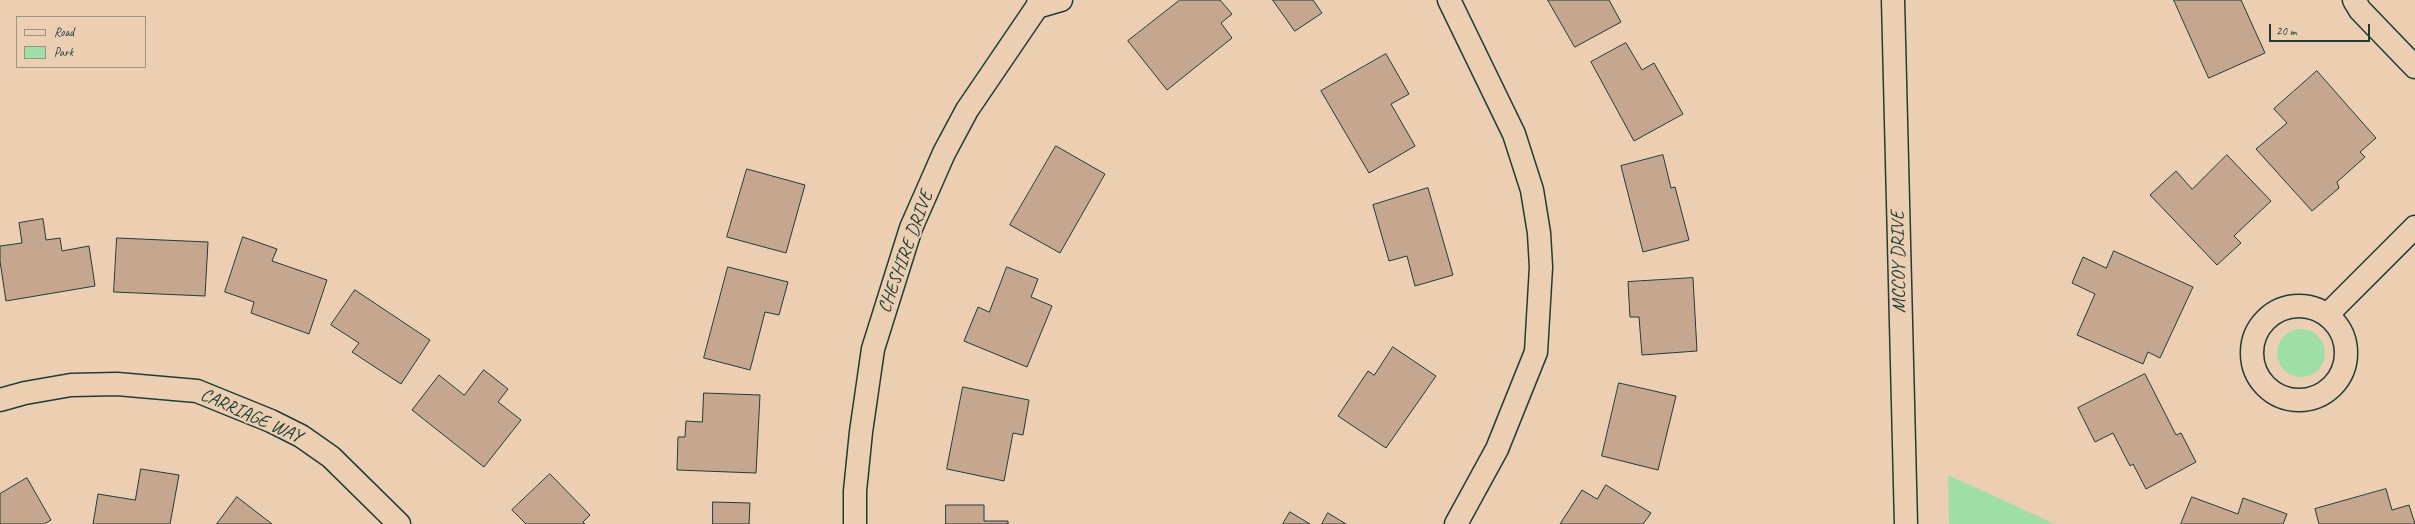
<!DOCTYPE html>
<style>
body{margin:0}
#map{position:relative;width:2415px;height:524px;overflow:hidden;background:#eccfb3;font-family:Caveat,sans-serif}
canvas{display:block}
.legend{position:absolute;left:16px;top:16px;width:130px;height:52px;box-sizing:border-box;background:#eccfb3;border:1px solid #9a9580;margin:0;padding:5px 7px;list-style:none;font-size:12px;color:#1f3d34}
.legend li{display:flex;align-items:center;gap:8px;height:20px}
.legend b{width:20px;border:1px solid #9a9580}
.scale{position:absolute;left:2269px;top:24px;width:101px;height:18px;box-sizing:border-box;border:2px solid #1f3d34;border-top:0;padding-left:5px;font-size:12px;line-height:14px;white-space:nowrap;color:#1f3d34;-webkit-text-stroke:3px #eccfb3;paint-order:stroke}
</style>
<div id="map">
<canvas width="2415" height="524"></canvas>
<ul class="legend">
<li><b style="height:5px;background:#eccfb3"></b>Road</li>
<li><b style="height:11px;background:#9fdea7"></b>Park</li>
</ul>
<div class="scale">20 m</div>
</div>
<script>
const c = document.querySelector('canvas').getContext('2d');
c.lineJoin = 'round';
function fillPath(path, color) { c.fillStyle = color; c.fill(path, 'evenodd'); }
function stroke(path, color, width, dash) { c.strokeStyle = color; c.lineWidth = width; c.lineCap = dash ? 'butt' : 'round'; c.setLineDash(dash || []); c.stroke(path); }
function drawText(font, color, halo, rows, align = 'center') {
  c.font = font + ' Caveat,sans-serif'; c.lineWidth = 4; c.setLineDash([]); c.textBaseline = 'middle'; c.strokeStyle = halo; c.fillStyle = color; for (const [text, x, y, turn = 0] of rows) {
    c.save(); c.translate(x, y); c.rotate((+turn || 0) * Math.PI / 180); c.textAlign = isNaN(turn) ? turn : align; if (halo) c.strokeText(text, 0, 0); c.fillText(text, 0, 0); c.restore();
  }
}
const green = new Path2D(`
 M2277 353a24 24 0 1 1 48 0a24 24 0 1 1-48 0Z
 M1948 475 2055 524H1949Z`);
const building = new Path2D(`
 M1180 0H1220L1232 14 1221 23 1232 38 1167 90 1128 41Z
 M1273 0H1313L1322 13 1295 31Z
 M1548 0H1609L1621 22 1575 47Z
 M2174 0H2241L2265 53 2209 78Z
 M1626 43 1642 70 1654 63 1683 114 1634 141 1591 62Z
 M1386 54 1409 94 1391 104 1415 146 1369 173 1321 91Z
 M2317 71 2376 138 2360 152 2365 157 2337 182 2339 188 2312 211 2256 149 2287 123 2274 109Z
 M1056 146 1105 174 1060 253 1010 225Z
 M1663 155 1671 188 1675 187 1689 240 1643 252 1621 166Z
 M2227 155 2271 201 2234 236 2241 243 2217 265 2150 195 2176 171 2192 189Z
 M747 169 805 185 786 253 727 237Z
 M1428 188 1453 275 1415 286 1407 256 1389 261 1373 205Z
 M43 219 46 240 60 238 62 251 89 246 95 286 6 301 0 261V246L22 243 19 223Z
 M243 237 277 249 272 261 327 280 309 334 251 313 254 302 225 292Z
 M117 238 208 242 205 296 114 292Z
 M2114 251 2193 287 2160 358 2148 352 2143 364 2077 335 2095 294 2072 283 2083 257 2106 268Z
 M728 267 788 282 779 315 765 312 750 370 704 358Z
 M1007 267 1038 279 1031 297 1052 306 1027 367 964 341 978 307 989 312Z
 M1693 278 1697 351 1642 355 1639 317H1630L1628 282Z
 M355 290 430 340 401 384 352 352 359 343 331 325Z
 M1393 347 1436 376 1386 448 1338 416 1368 371 1374 375Z
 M484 370 508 389 498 402 521 420 484 467 412 410 439 375 464 395Z
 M2145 374 2176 435 2181 433 2196 462 2146 489 2133 464 2130 466 2113 433 2095 442 2078 408Z
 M1619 383 1676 396 1658 470 1602 456Z
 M963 387 1029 400 1023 435 1013 433 1004 481 947 469Z
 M704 393 760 395 756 473 677 470 678 437H685L686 421 702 422Z
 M141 469 179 475 170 524H93L98 494 135 500Z
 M550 474 590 515 583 522 585 524H526L512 510Z
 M27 478 51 520 44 524H0V494Z
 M1606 485 1651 513 1643 524H1560L1582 490 1597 499Z
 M2386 489 2392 510 2409 505 2415 524H2319L2315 509Z
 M237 497 272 524H217Z
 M2192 497 2238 514 2243 498 2287 514 2283 524H2181Z
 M713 502 750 503 749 524H713Z
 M946 505H984V521H1008V524H946Z
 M1290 512 1310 524H1283Z
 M1328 513 1346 524H1322Z`);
const minor = new Path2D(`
 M1449 0 1514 134 1532 190 1539 233 1541 267 1536 352 1497 449 1456 524
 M2354 0 2360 10 2415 67
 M1037 7 1061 0
 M2252 353a47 47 0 1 1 94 0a47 47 0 1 1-94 0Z
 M2327 315 2415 227
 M0 400 25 393 71 385 117 384 197 391 271 421 301 436 331 457 399 524
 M855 524V491L861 432 873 349 911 228 944 153 967 110 1037 7 1039 0`);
const tertiary = new Path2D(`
 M1893 0 1906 524`);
const streetNames = [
 ["CHESHIRE DRIVE",906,252,-70],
 ["MCCOY DRIVE",1899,262,-91],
 ["CARRIAGE WAY",251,416,24]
];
fillPath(green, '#9fdea7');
fillPath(building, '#c5a68e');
stroke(building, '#1f3d34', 1);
stroke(minor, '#1f3d34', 25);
stroke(tertiary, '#1f3d34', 25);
stroke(minor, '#eccfb3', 22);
stroke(tertiary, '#eccfb3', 22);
drawText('19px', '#1f3d34', '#eccfb3', streetNames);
</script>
